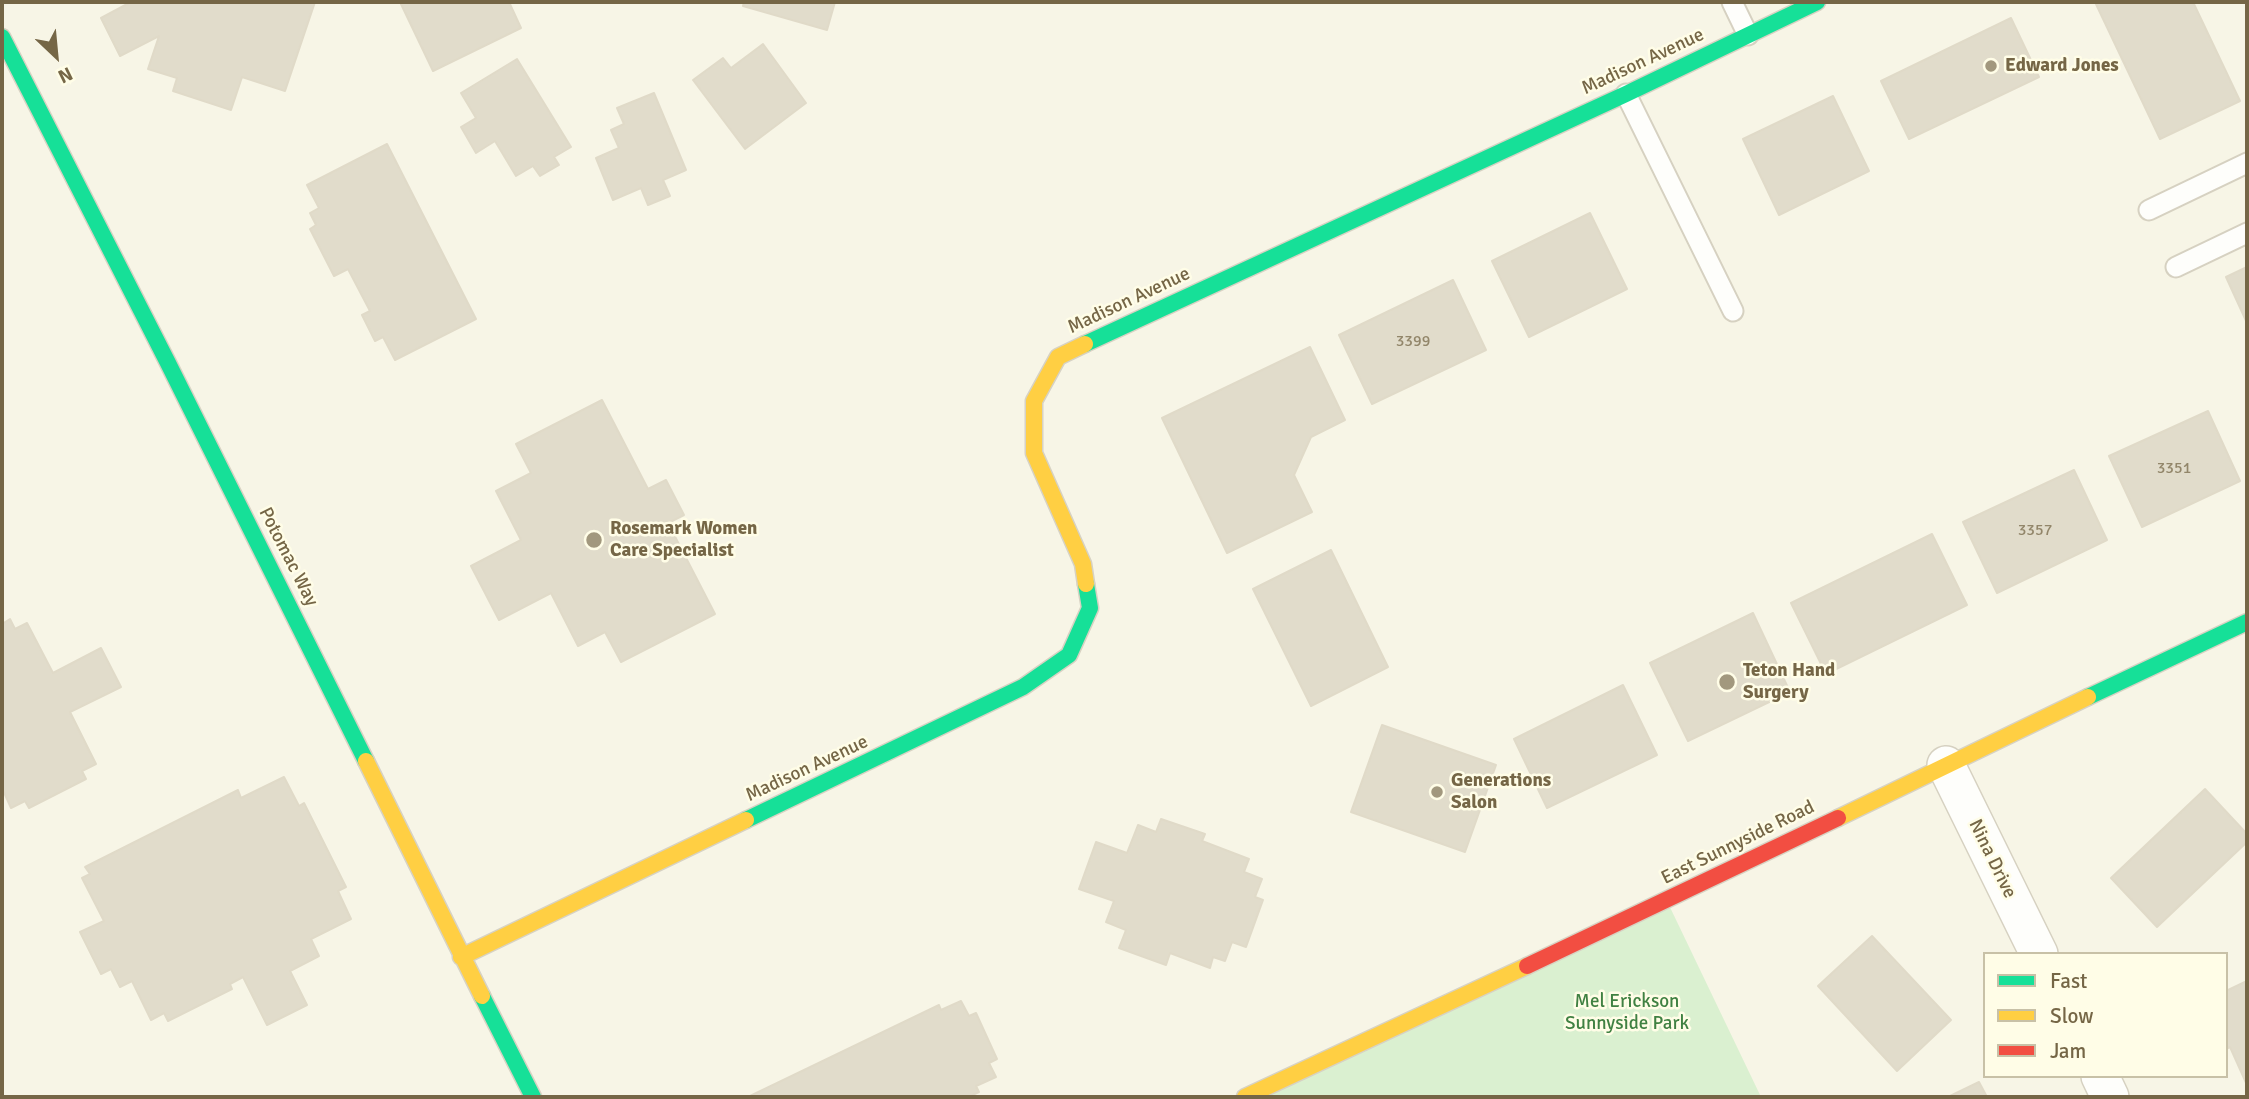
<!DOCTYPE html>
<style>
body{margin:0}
#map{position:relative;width:2249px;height:1099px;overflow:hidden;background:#f7f5e6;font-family:Signika,sans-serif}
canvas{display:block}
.frame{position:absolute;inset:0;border:4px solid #756646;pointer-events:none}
.legend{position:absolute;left:1983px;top:952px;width:245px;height:126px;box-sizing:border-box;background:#fffde7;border:2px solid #c8c1a7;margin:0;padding:9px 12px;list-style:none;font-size:21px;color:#756646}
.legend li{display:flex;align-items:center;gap:14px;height:35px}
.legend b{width:35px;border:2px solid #c8c1a7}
.north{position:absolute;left:21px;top:21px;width:70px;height:70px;-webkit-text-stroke:5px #fffde7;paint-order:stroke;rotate:154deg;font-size:19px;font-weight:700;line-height:28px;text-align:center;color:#756646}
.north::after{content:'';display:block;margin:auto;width:24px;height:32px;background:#756646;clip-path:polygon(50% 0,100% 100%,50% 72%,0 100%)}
</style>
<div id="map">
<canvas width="2249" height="1099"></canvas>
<div class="frame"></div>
<ul class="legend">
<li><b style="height:9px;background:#16e098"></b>Fast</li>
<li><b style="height:9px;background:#ffcf43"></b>Slow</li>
<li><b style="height:9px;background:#f24e42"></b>Jam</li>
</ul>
<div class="north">N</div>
</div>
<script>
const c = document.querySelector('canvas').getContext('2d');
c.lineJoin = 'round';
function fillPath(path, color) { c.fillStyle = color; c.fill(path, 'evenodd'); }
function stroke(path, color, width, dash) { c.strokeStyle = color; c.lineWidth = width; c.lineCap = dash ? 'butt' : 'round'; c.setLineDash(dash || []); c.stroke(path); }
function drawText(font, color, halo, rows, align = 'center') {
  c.font = font + ' Signika,sans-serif'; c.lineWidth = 5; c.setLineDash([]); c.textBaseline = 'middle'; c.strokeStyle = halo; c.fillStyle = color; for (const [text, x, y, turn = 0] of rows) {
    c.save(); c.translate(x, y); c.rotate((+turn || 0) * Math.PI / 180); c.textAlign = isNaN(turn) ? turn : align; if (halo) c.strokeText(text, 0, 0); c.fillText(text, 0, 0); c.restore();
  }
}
const green = new Path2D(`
 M1667 901 1761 1097H1250Z`);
const building = new Path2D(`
 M131 2H315L285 91 242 77 231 110 173 91 177 78 148 69 159 36 120 56 101 18Z
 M400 2H509L521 28 433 71Z
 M744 2H835L827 30 743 6Z
 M2095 2H2193L2240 101 2160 139Z
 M2011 18 2039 77 1909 139 1881 81Z
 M763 44 806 103 745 149 693 80 723 58 731 68Z
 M517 59 571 147 554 157 559 165 540 176 533 166 516 176 495 141 476 153 461 127 476 118 461 93Z
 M654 93 686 170 663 180 670 196 648 205 641 188 613 200 596 158 619 148 611 130 624 124 617 108Z
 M1833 96 1869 171 1779 215 1743 139Z
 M387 144 476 319 395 360 383 337 375 341 362 315 370 311 348 269 334 276 310 229 316 225 310 213 319 208 307 185Z
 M1590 213 1627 289 1529 337 1492 261Z
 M2247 267V323L2226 277Z
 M1453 280 1486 350 1372 404 1339 335Z
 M1310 347 1345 420 1311 437 1294 475 1312 512 1227 553 1162 418Z
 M602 400 648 489 666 480 684 515 668 523 715 614 621 662 605 632 578 646 551 593 499 620 471 566 521 540 496 491 531 473 516 444Z
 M2208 411 2240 481 2142 527 2109 456Z
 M2074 470 2107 540 1997 593 1963 522Z
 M1932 534 1967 605 1826 674 1791 603Z
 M1331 550 1388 667 1311 706 1253 589Z
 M1753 613 1790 692 1688 741 1650 663Z
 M10 619 15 629 27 623 53 673 101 648 121 687 70 712 96 764 82 771 86 779 29 808 25 801 11 808 2 788V624Z
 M1623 685 1657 755 1547 808 1514 739Z
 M1382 725 1496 765 1465 852 1351 812Z
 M284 777 299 806 304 803 346 887 338 891 351 919 311 939 319 956 290 971 307 1005 267 1025 243 977 230 984 232 989 168 1021 164 1013 151 1020 132 981 120 987 111 969 101 974 80 932 104 921 82 878 90 874 85 867 238 790 241 798Z
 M2205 789 2247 834V842L2157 927 2111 878Z
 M1161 819 1205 834 1202 841 1249 859 1244 872 1262 879 1255 897 1263 900 1246 947 1232 942 1225 961 1213 957 1210 968 1170 953 1166 965 1119 948 1126 930 1106 922 1114 901 1079 889 1096 842 1127 853 1138 825 1156 832Z
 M1872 936 1951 1020 1897 1071 1818 986Z
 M2247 981V1085L2230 1047 2226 1049V991Z
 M961 1001 969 1016 976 1013 997 1059 989 1063 996 1077 976 1086 979 1092 968 1097H748L939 1005 941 1010Z
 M1979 1082 1987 1097H1948Z`);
const lane = new Path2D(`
 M1732 2 1748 35
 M1626 94 1733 311
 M2149 210 2247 163
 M2176 267 2247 233`);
const street = new Path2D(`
 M1946 765 2039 954
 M2100 1076 2110 1097`);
const fast = new Path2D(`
 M2 37 168 363 366 761
 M1085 344 1626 94 1817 2
 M2088 697 2247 622
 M746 820 1023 687 1069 655 1090 608 1086 584
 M482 996 533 1097`);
const slow = new Path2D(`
 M1085 344 1058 357 1034 401V453L1083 564 1086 584
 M366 761 482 996
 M1838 818 2088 697
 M461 957 746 820
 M1245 1097 1527 966`);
const jam = new Path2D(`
 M1527 966 1838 818`);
const markers = [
 [1991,66,7,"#a2987e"],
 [594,540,9,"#a2987e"],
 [1727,682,9,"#a2987e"],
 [1437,792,7,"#a2987e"]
];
const numberNames = [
 ["3399",1413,342],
 ["3351",2174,469],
 ["3357",2035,531]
];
const streetNames = [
 ["Madison Avenue",1643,62,-25],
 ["Madison Avenue",1129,301,-25],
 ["Potomac Way",288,557,63],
 ["Madison Avenue",807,769,-25],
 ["East Sunnyside Road",1738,843,-26],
 ["Nina Drive",1992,859,64]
];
const poiNames = [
 ["Edward Jones",2005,66],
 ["Rosemark Women",610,529],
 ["Care Specialist",610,551],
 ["Teton Hand",1743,671],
 ["Surgery",1743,693],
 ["Generations",1451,781],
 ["Salon",1451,803]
];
const parkNames = [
 ["Mel Erickson",1627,1002],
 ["Sunnyside Park",1627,1024]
];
fillPath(green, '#daf0d0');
fillPath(building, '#e1dccb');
stroke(building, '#e0dac8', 2);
stroke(lane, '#d6d1c1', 23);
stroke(street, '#d6d1c1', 40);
stroke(fast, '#d7d2c3', 19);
stroke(slow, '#d7d2c3', 19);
stroke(jam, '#d7d2c3', 19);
stroke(lane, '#fefefb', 19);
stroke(street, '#fefefb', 37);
stroke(fast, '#16e098', 16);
stroke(slow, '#ffcf43', 16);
stroke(jam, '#f24e42', 16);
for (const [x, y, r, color] of markers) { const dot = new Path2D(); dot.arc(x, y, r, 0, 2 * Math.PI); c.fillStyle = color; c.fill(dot); stroke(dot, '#fffde7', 2.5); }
drawText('16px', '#92866a', null, numberNames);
drawText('19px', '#756646', '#fffde7', streetNames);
drawText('bold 19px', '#756646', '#fffde7', poiNames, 'left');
drawText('19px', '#408142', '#fffde7', parkNames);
</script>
